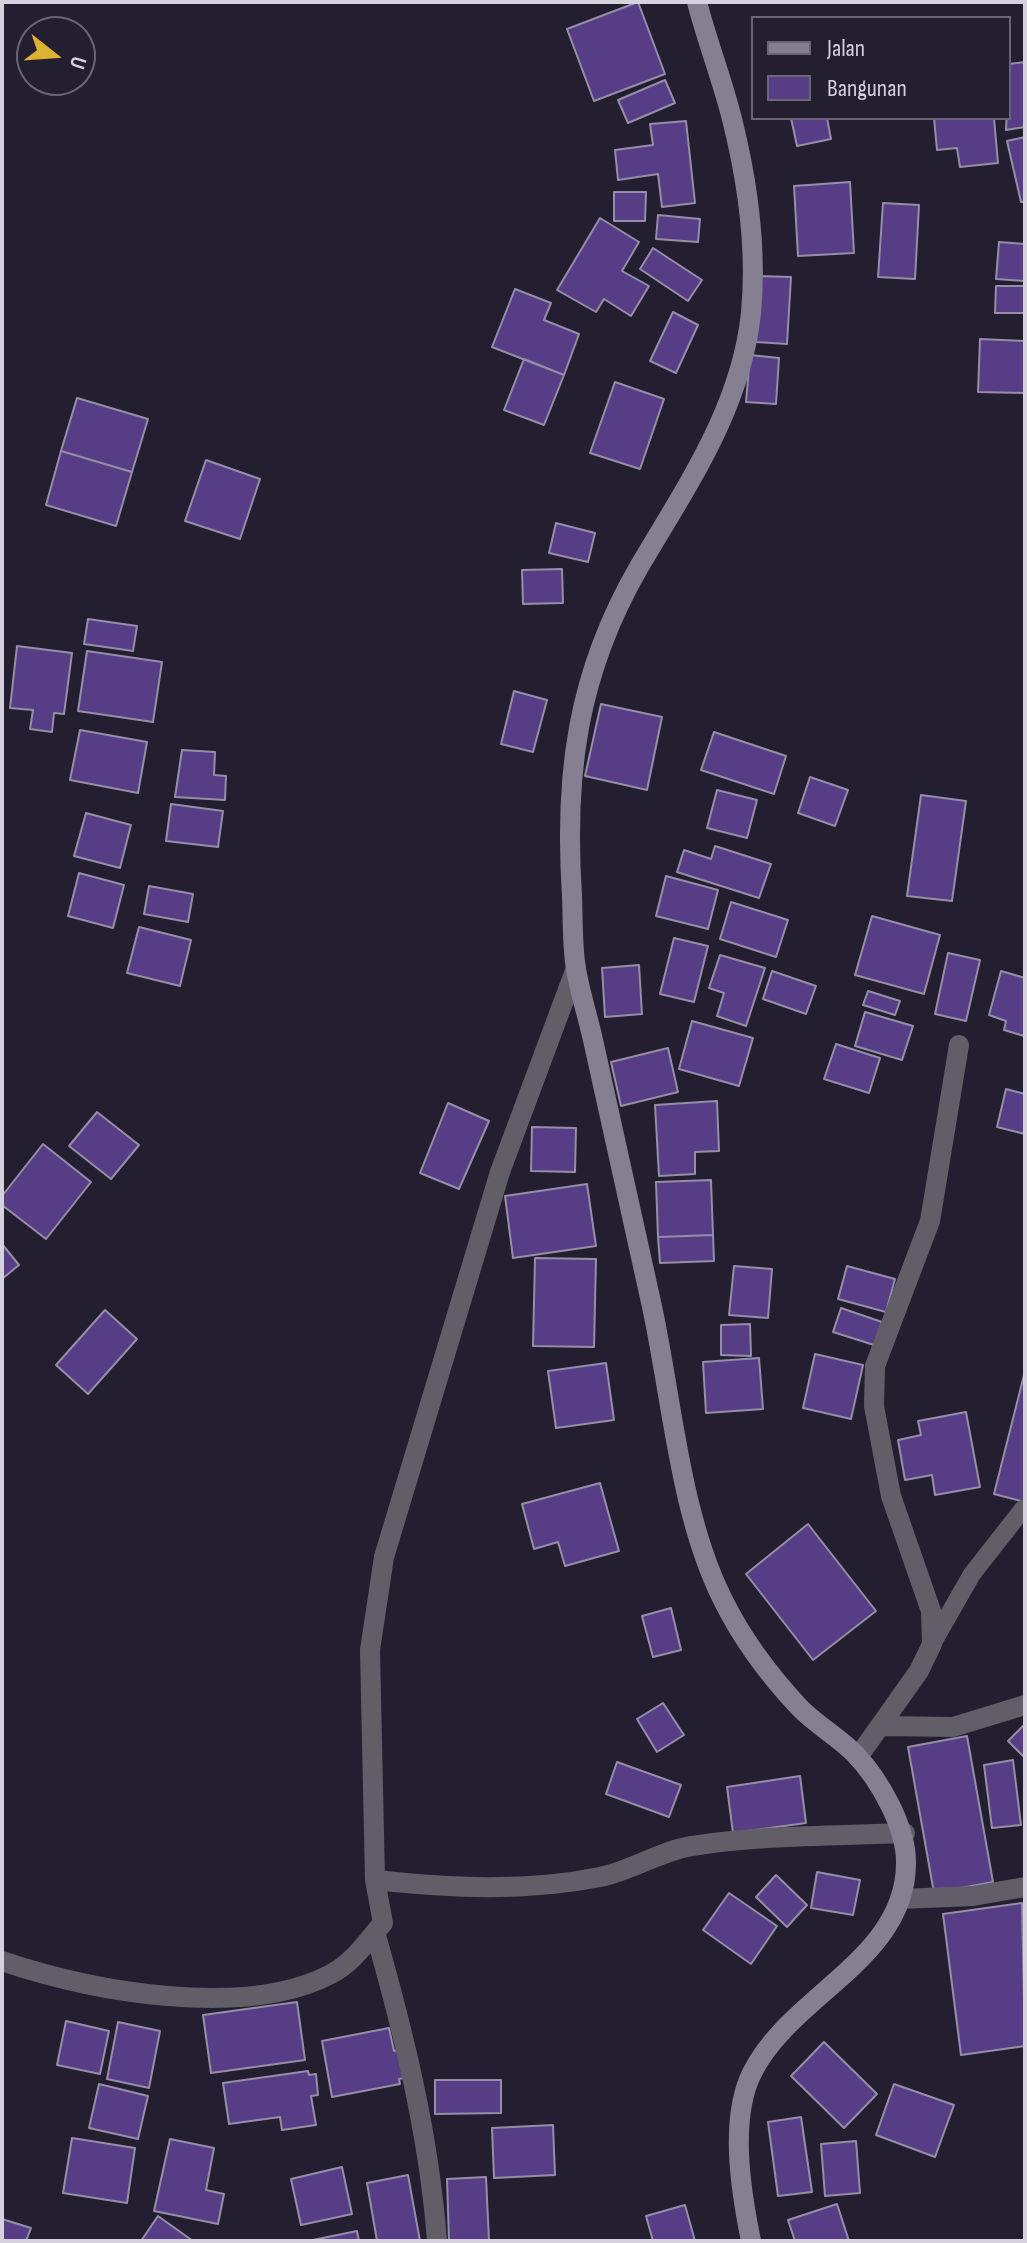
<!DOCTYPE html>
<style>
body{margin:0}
#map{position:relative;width:1027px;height:2243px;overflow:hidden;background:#241e31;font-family:"Sofia Sans Condensed",sans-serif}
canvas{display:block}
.frame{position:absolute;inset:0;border:4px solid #d5d1df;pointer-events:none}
.legend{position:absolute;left:751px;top:16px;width:260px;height:104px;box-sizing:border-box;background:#241e31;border:2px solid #6b6677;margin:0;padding:10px 14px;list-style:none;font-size:24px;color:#d5d1df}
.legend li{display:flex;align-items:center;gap:16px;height:40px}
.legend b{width:40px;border:2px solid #6b6677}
.north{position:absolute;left:16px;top:16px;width:80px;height:80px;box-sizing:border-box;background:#241e31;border:2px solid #6b6677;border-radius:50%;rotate:107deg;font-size:22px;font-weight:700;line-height:32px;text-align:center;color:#d5d1df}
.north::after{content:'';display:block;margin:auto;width:28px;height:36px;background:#ddb133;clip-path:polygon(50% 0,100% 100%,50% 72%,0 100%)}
</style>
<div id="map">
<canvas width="1027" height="2243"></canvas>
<div class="frame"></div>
<ul class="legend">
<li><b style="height:10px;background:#848091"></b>Jalan</li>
<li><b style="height:22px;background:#573c86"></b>Bangunan</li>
</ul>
<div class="north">U</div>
</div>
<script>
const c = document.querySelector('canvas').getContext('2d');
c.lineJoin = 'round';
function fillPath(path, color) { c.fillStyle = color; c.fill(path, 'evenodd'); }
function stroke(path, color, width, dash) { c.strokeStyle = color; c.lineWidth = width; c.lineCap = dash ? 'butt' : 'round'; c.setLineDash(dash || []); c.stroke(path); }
const building = new Path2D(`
 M638 2 665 74 594 101 567 29Z
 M1025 62V127L1006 130 1009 64Z
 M665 80 675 103 628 123 618 100Z
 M791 118H827L831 139 797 146Z
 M934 118H994L998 163 960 167 957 148 937 150Z
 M686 121 695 203 662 207 658 174 618 180 615 150 653 145 650 124Z
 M1025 137V202H1021L1007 141Z
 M850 182 854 253 798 256 794 186Z
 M614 192H646L645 221H614Z
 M883 203 919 205 915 279 878 277Z
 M658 215 700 219 698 242 656 239Z
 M600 218 639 242 622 271 649 286 631 316 604 299 596 312 557 290Z
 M999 242 1025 244V281L996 279Z
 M653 248 702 280 688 301 640 269Z
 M759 276 791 277 787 344 756 342Z
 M996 286H1025V313H995Z
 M515 289 551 303 544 320 579 334 564 375 492 347Z
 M673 312 698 325 676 373 650 361Z
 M980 339 1025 341V393L978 392Z
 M750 355 779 358 776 404 746 402Z
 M524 359 564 375 544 425 504 410Z
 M615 382 664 399 640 469 590 453Z
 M77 398 148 419 132 472 61 451Z
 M61 451 132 472 116 526 46 505Z
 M206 460 260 479 240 539 185 521Z
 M556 523 595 533 588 562 549 553Z
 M562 569 563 603 523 604 522 570Z
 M88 619 137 626 133 651 84 644Z
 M17 646 72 653 64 714 54 713 52 732 30 729 33 710 10 708Z
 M87 651 162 662 153 722 78 711Z
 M514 691 547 700 533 752 501 744Z
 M601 704 662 717 647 790 585 776Z
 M80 730 147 742 138 793 70 780Z
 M714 732 786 756 774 794 701 770Z
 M182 750 215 752 214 775 226 776 225 800 175 797Z
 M810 777 848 790 835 826 798 813Z
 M717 790 757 800 747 838 707 828Z
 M921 795 966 801 952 901 907 896Z
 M171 804 223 811 218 847 166 841Z
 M86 813 131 825 120 868 74 856Z
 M715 846 771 864 759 898 677 872 684 850 711 859Z
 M79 873 124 885 113 928 68 916Z
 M666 876 718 890 708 929 656 916Z
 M149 886 193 894 188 922 144 914Z
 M731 902 788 920 776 957 720 939Z
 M872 916 940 935 924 994 855 975Z
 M139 927 191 940 180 986 127 973Z
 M674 938 708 946 694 1002 660 994Z
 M948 953 980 960 966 1021 935 1014Z
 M720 955 765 968 746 1026 717 1016 724 993 709 988Z
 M639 965 642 1014 605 1017 602 968Z
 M772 971 816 986 806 1014 763 999Z
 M1001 971 1025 978 1024 1036 1004 1030 1006 1021 989 1015Z
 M868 991 900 1001 895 1015 863 1005Z
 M865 1012 913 1026 902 1060 855 1046Z
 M692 1021 753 1038 739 1086 679 1069Z
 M836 1044 880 1058 869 1093 824 1079Z
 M668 1048 678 1092 621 1106 611 1062Z
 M1006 1089 1025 1094V1134L997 1127Z
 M717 1101 719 1151 695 1152V1174L659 1176 655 1105Z
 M448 1103 489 1121 459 1189 420 1173Z
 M97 1112 139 1145 111 1179 69 1146Z
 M532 1127 576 1128 575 1172 531 1171Z
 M43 1144 91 1182 46 1239 2 1205V1196Z
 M711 1180 713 1235 658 1237 656 1182Z
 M587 1184 596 1246 513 1258 505 1196Z
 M713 1235 714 1261 660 1263 658 1237Z
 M2 1244 19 1265 2 1279Z
 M535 1258 596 1259 594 1347 533 1346Z
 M734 1266 772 1269 768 1318 729 1315Z
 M847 1266 895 1279 886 1312 838 1299Z
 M841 1308 882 1322 874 1345 833 1332Z
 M105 1310 137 1339 88 1394 56 1365Z
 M750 1324 751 1356 721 1355V1325Z
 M815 1354 863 1365 851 1419 803 1408Z
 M759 1358 763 1409 706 1413 703 1362Z
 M606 1363 614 1420 556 1428 548 1371Z
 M1025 1371V1502L994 1494Z
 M966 1412 980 1487 935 1495 932 1475 905 1480 898 1440 921 1435 918 1421Z
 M600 1483 619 1551 565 1566 558 1542 534 1549 522 1504Z
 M808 1524 876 1611 813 1660 746 1574Z
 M671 1608 681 1650 653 1657 642 1616Z
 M663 1703 684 1735 657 1752 637 1719Z
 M1025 1724V1758L1008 1741Z
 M967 1736 993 1882 934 1893 908 1747Z
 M1013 1760 1021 1825 992 1828 984 1765Z
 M617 1762 681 1785 669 1817 606 1794Z
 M800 1776 806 1823 733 1833 727 1787Z
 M817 1872 860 1880 853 1915 811 1908Z
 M776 1875 807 1905 787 1927 756 1897Z
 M729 1893 777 1926 751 1964 703 1930Z
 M1022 1903 1025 2046 961 2055 943 1914Z
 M297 2002 305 2060 211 2073 203 2015Z
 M66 2021 109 2031 100 2074 57 2065Z
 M118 2022 160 2031 149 2088 107 2079Z
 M389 2028 394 2051 403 2049 408 2077 399 2079 400 2084 332 2097 322 2041Z
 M824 2042 877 2094 844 2128 791 2076Z
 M308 2071 309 2075 316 2074 318 2095 311 2096 316 2125 282 2130 280 2117 229 2124 223 2083Z
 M435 2080H501V2113L435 2114Z
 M99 2084 148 2096 138 2139 89 2128Z
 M894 2084 954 2105 935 2157 876 2135Z
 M801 2117 812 2192 778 2196 768 2122Z
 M553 2125 555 2175 494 2178 492 2128Z
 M72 2138 135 2148 127 2203 63 2193Z
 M170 2139 214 2148 206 2190 224 2194 218 2224 154 2211Z
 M856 2141 860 2193 825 2196 821 2144Z
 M342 2167 352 2214 301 2225 291 2179Z
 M408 2175 420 2241H377L367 2183Z
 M486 2177 489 2241H449L447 2179Z
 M837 2204 849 2241H795L788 2220Z
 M685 2205 695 2241H653L646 2216Z
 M158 2216 193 2241H141Z
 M2 2219 31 2228 26 2241H2Z
 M357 2231 359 2241H308Z`);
const lane = new Path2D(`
 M932 1644 972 1574 1023 1509`);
const street = new Path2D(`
 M883 1726 953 1727 1025 1705
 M858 1757 919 1671 932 1644 931 1611 891 1496 874 1406 875 1366 930 1221 959 1045
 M375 1880 370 1650 384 1557 500 1172 576 968
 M900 1899 973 1896 1025 1887
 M375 1932C404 2034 429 2135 437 2241
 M2 1961C91 1991 244 2020 331 1974 353 1963 367 1941 383 1923L375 1880C449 1888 526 1892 600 1877 631 1871 660 1851 692 1846 762 1835 834 1836 905 1833`);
const secondary = new Path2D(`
 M697 2C707 41 722 79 732 119 747 179 757 250 751 313 741 409 686 487 639 567 577 674 564 775 572 896 573 920 572 945 576 969 580 993 588 1017 593 1040 612 1128 632 1215 651 1302 672 1397 679 1511 722 1598 742 1639 769 1675 799 1707 816 1725 839 1737 855 1754 880 1780 906 1827 906 1862 907 1959 790 1995 752 2073 729 2119 741 2192 751 2241`);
fillPath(building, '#573c86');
stroke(building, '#958ea7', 2);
stroke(lane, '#615e68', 18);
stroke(street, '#615e68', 20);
stroke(secondary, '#848091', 20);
</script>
